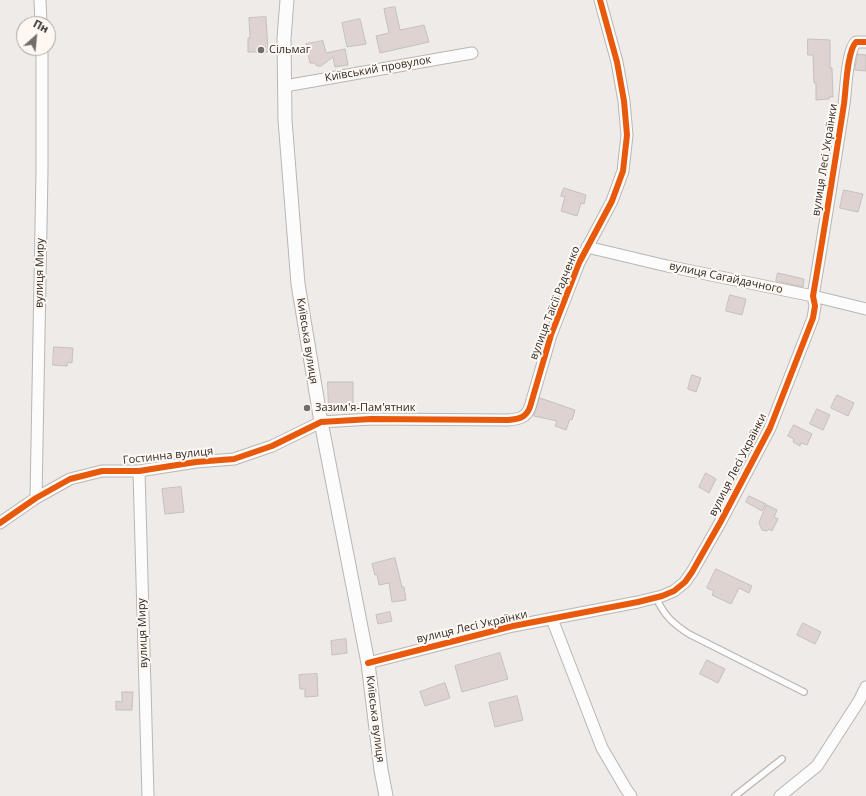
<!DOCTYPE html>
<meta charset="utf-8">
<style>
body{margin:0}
#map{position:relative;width:866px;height:796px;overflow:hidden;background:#eeebe8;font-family:"Open Sans",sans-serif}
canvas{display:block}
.north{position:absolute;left:16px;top:16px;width:40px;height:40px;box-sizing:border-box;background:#fff7f1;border:1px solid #aba5a1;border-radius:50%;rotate:27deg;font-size:11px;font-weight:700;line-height:16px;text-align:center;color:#2e2b28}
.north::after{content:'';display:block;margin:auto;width:14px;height:18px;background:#716e6b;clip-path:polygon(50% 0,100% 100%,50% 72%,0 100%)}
</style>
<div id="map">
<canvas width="866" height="796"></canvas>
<div class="north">Пн</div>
</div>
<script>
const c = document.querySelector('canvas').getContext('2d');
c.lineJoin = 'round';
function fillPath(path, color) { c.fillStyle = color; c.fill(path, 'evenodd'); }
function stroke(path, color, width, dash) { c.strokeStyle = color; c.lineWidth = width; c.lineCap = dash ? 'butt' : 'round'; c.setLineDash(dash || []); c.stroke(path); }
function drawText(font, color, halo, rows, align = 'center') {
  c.font = font + ' "Open Sans",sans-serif'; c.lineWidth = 4; c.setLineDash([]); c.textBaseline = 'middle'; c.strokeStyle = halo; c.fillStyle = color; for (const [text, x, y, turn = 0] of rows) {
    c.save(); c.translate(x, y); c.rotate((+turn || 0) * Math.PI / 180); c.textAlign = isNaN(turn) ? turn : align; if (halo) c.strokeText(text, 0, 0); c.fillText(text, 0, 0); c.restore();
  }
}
const building = new Path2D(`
 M395 7 400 30 424 25 429 42 380 53 376 36 389 33 384 9Z
 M266 17 268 52H248V38H250L249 18Z
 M360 19 366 44 347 47 342 23Z
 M808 39 830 40V68H832L833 97H829V99L816 100V83H814L813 55H808Z
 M323 41 326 53 345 49 348 65 335 67 333 57 321 66H317L314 63H310L306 44Z
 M858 54 866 55V71L855 70Z
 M564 188 586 195 584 204 581 203 577 216 561 211 565 197 561 196Z
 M844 190 863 194 858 212 840 208Z
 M778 273 804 279 803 287 776 281Z
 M730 295 746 299 742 315 726 311Z
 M54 347 73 348 72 363 68 362 67 366 53 365Z
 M692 375 701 378 696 392 688 389Z
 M328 382H353V408L329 409Z
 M837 395 854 403 848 416 831 408Z
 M540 398 575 410 572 420 570 419 566 430 555 426 557 421 534 416Z
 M817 409 830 415 823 430 810 424Z
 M794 425 812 434 807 445 801 443 800 446 793 442 794 439 788 436Z
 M706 473 716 479 709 493 699 487Z
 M181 487 184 512 165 514 162 489Z
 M749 496 766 504 762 511 746 502Z
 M767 505 777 510 774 517 778 519 772 531 769 529 767 531 762 530 759 523Z
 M395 558 402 587H404L406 600 392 602 389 583 379 585 377 574 375 575 372 564Z
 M716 569 752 586 749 593 739 588 731 604 712 595 714 591 707 588Z
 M390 612 392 621 378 624 376 615Z
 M803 623 821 632 815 644 797 635Z
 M346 639 347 653 332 655 331 641Z
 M500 653 508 679 462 692 455 666Z
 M707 660 725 669 718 683 700 674Z
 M317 674 318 696 305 697V689H300L299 675Z
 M445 683 450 698 425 706 420 692Z
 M122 692H133L132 710H116V701L122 702Z
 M517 696 523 720 495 727 489 703Z`);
const service = new Path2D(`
 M656 598C665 616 672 623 689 634L804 692
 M735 796 782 759`);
const minor = new Path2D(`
 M40 0 41 24
 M285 86 472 53
 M587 247 667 266 813 296 866 309
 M139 471 148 796
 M36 498 42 171V48
 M0 523 36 498 70 479 102 471H139L196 462 234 459 272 446 321 422 371 419 508 420C519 419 526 418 530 407L551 335 579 263 612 201 623 171 627 135 624 101 617 62 600 0
 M552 619 602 748 626 789 631 796
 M368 663 513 626 638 602 662 596 674 591 685 582 692 572 721 521 770 428 813 318 815 306 813 296C824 232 834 168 844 104 846 89 847 51 856 42H866
 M780 796 817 766 859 701 866 687`);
const tertiary = new Path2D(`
 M287 0 284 38 285 120 298 284 321 422 368 663 381 770 386 796`);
const cycleway = new Path2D(`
 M0 523 36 498 70 479 102 471H139L196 462 234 459 272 446 321 422 371 419 508 420C519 419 526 418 530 407L551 335 579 263 612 201 623 171 627 135 624 101 617 62 600 0
 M368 663 513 626 638 602 662 596 674 591 685 582 692 572 721 521 770 428 813 318 815 306 813 296C824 232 834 168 844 104 846 89 847 51 856 42H866`);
const markers = [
 [261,50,4,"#716e6b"],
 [307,408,4,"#716e6b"]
];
const poiNames = [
 ["Сільмаг",269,50],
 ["Зазим'я-Пам'ятник",315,408]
];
const streetNames = [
 ["Київський провулок",378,69,-10],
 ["вулиця Лесі Українки",825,160,-81],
 ["вулиця Миру",40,273,-89],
 ["вулиця Сагайдачного",726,278,12],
 ["вулиця Таїсії Радченко",555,303,-69],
 ["Київська вулиця",307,341,81],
 ["Гостинна вулиця",168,456,-6],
 ["вулиця Лесі Українки",738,465,-63],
 ["вулиця Лесі Українки",472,627,-13],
 ["вулиця Миру",143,633,-92],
 ["Київська вулиця",375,719,83]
];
fillPath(building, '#ded3d0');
stroke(building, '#c3c0be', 1);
stroke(service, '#b9b6b3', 8);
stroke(minor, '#b9b6b3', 13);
stroke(tertiary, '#b9b6b3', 15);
stroke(service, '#fcfcfc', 5.5);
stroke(minor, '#fcfcfc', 11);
stroke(tertiary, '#fcfcfc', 13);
stroke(cycleway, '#e8590c', 6);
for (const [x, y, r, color] of markers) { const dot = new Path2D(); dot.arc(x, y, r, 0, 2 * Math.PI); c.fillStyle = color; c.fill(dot); stroke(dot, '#fff7f1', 1.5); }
drawText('11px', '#2e2b28', '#fff7f1', poiNames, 'left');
drawText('11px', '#2e2b28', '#fff7f1', streetNames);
</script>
